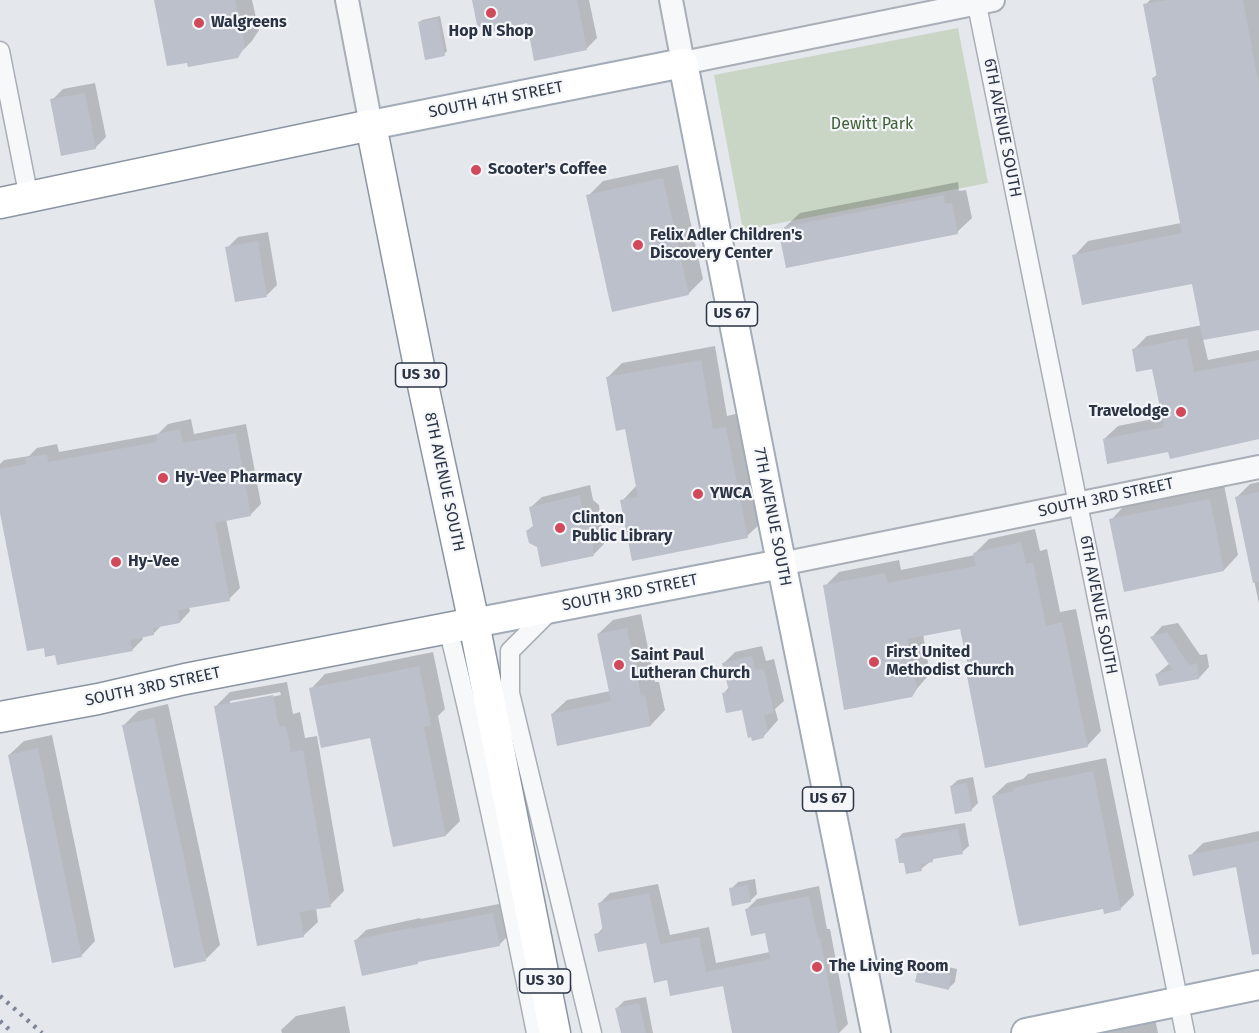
<!DOCTYPE html>
<style>
body{margin:0}
canvas{display:block;background:#e4e7ec}
</style>
<canvas width="1259" height="1033"></canvas>
<script>
const c = document.querySelector('canvas').getContext('2d');
c.lineJoin = 'round';
function fillPath(path, color) { c.fillStyle = color; c.fill(path, 'evenodd'); }
function stroke(path, color, width, dash) { c.strokeStyle = color; c.lineWidth = width; c.lineCap = dash ? 'butt' : 'round'; c.setLineDash(dash || []); c.stroke(path); }
function drawText(font, color, halo, rows, align = 'center') {
  c.font = font + ' "Fira Sans",sans-serif'; c.lineWidth = 4.5; c.setLineDash([]); c.textBaseline = 'middle'; c.strokeStyle = halo; c.fillStyle = color; for (const [text, x, y, turn = 0] of rows) {
    c.save(); c.translate(x, y); c.rotate((+turn || 0) * Math.PI / 180); c.textAlign = isNaN(turn) ? turn : align; if (halo) c.strokeText(text, 0, 0); c.fillText(text, 0, 0); c.restore();
  }
}
const green = new Path2D(`
 M958 28 988 183 743 230 714 75Z`);
const shadow = new Path2D(`
 M156 0H252L259 30 252 41 237 56Z
 M474 0H589L597 38 586 49 528 21Z
 M1150 0H1259V328L1203 339 1208 360 1259 350V437L1170 450 1104 439 1118 426 1163 417 1153 367 1133 350 1147 336 1202 325 1193 282 1074 256 1088 241 1181 223 1153 78 1158 74 1145 5Z
 M440 16 447 51 444 54 419 23 422 20Z
 M95 83 106 137 95 148 52 100 63 89Z
 M678 165 703 279 688 294 588 196 603 181Z
 M958 182 959 191 966 190 972 218 957 232 781 239 787 234 785 227 800 213Z
 M268 232 277 285 267 295 227 248 238 237Z
 M715 346 727 416 740 413 762 522 747 536 622 501 637 485 626 428 608 377 622 363Z
 M191 419 194 434 246 424 261 504 251 514 226 519 240 588 229 599 189 607 190 611 180 622 162 625 153 634 142 636 143 639 132 650 0 505V464L4 460 29 456 37 448 57 444 59 452 158 434 168 424Z
 M1259 482V604L1237 497 1250 484Z
 M590 485 593 500 599 505 604 544 594 554 534 525 531 507 542 497Z
 M1224 485 1238 555 1224 570 1125 590 1111 520 1125 505Z
 M1035 529 1040 551 1047 549 1060 612 1076 609 1101 731 1087 746 966 666 969 663 962 627 923 634 930 674 911 695 825 586 839 572 899 560 901 570 975 555V553L989 539Z
 M641 614 655 682H659L665 710 651 725 552 714 567 700 610 691 598 634 613 620Z
 M1178 623 1200 655 1207 654 1209 667 1199 678 1157 674 1170 663 1152 637 1162 626Z
 M762 646 766 661 774 659 784 701 775 709 778 720 763 737 743 708 724 693 729 687 724 663 735 652Z
 M433 652 445 709 438 716 460 821 446 835 371 736 311 689 325 674Z
 M287 682 293 714 300 712 305 738 317 736 344 891 330 905 316 908 318 922 303 936 216 706 230 692ZM280 692 281 695 230 705V701Z
 M168 704 220 945 206 959 124 725 138 711Z
 M52 735 95 941 81 956 9 755 24 741Z
 M1106 758 1134 895 1120 909 1104 907 993 796 1007 783 1023 779 1028 774Z
 M973 777 978 803 971 810 951 786 958 780Z
 M965 823 969 846 962 852 936 857 921 869 905 861 896 840 903 833Z
 M1259 831V950L1238 866 1190 856 1203 843Z
 M755 879 757 894 750 901 731 889 738 882Z
 M658 884 670 935 709 927 716 963 770 952 766 932 747 909 757 899 819 886 827 929H830L848 1024 839 1033H733L724 984 668 978 647 941 596 935 604 927 600 903 610 893Z
 M504 903 510 934 499 945 355 941 366 930 420 918 421 919Z
 M926 962 957 969 955 982 948 989 920 969Z
 M646 997 653 1033H622L617 1008 624 1001Z
 M345 1006 350 1033H282L281 1030 296 1016Z
 M1154 1013 1158 1033H1063Z`);
const building = new Path2D(`
 M154 0H235L245 46 238 58 188 67 187 63 167 66Z
 M472 0H577L587 50 534 61 527 23 487 33 477 25Z
 M1166 0H1243L1259 86V330L1203 340 1192 284 1082 305 1072 255 1182 233 1152 78 1157 77 1143 4Z
 M438 18 445 56 425 60 418 22Z
 M85 93 96 149 61 156 50 99Z
 M663 178 689 295 612 312 586 195Z
 M944 195 945 204 952 203 958 234 786 268 780 238 786 237 784 227Z
 M258 241 267 297 235 302 225 247Z
 M1187 338 1194 372 1259 360V439L1170 459 1168 452 1107 464 1103 439 1164 427 1152 369 1136 372 1132 349Z
 M701 360 713 429 726 427 748 538 632 561 620 500 638 497 625 429 616 431 606 377Z
 M180 429 183 443 236 433 251 516 215 523 230 601 178 610 180 623 153 628 154 635 130 640 133 651 57 665 55 655 45 657 44 648 27 651 0 513V469L26 464 25 458 47 454 48 462 157 442 156 434Z
 M1259 492V582L1253 583 1235 497Z
 M580 495 583 511 589 516 594 556 541 567 537 547 529 543 526 531 533 526 529 507Z
 M1210 499 1224 571 1124 592 1109 519Z
 M1021 542 1026 564 1033 562 1046 626 1062 622 1088 747 985 768 965 666 968 665 960 629 907 639 917 689 912 697 844 710 823 585 885 573 887 583 976 566 973 553Z
 M627 628 641 696 645 695 651 726 557 746 551 714 611 701 597 634Z
 M1167 632 1189 665 1197 663 1199 679 1159 686 1155 674 1173 670 1150 637Z
 M752 656 755 670 764 669 774 713 764 715 768 732 763 734 764 738 752 741 751 737 748 738 742 710 726 713 722 693 729 691 722 663Z
 M419 666 431 725 424 727 446 836 393 847 370 738 321 748 309 688Z
 M273 695 279 727 286 726 291 752 303 750 331 907 300 912 304 937 257 946 214 706Z
 M154 718 206 961 174 968 122 725Z
 M38 748 82 957 52 963 8 755Z
 M1093 771 1121 910 1104 914 1103 909 1019 926 992 796 1014 791 1013 788Z
 M967 783 972 811 955 814 950 786Z
 M958 829 963 854 933 859V862L921 864 922 871 906 874 904 863H899L895 839Z
 M1259 841V954L1252 955 1236 867 1193 876 1188 855Z
 M748 885 751 902 732 906 729 888Z
 M649 893 660 944 699 937 706 972 770 959 765 933 751 936 745 909 809 896 818 938H820L838 1033H732L723 986 670 996 667 980 654 983 646 943 598 952 594 934 603 932 598 903Z
 M493 913 500 946 418 962V964L362 976 354 940 410 928V929Z
 M918 968 951 975 949 990 915 982Z
 M639 1003 646 1033H621L615 1008Z`);
const minor = new Path2D(`
 M976 0 1185 1033
 M0 51 29 198
 M552 609 510 651V693L592 1033
 M448 628C481 763 509 897 536 1033`);
const tertiary = new Path2D(`
 M347 0 371 125
 M671 0 683 63 993 0
 M781 564 1259 467`);
const primary = new Path2D(`
 M371 125 683 63 772 517 876 1033
 M474 623 781 564
 M1026 1033 1259 985`);
const trunk = new Path2D(`
 M0 203 371 125 420 371 474 623 555 1033
 M0 717 98 699 185 679 474 623`);
const rail = new Path2D(`
 M0 996 42 1033
 M0 1021 13 1033`);
const markers = [
 [491,13,6,"#d1495b"],
 [199,23,6,"#d1495b"],
 [476,170,6,"#d1495b"],
 [638,245,6,"#d1495b"],
 [1181,412,6,"#d1495b"],
 [163,478,6,"#d1495b"],
 [698,494,6,"#d1495b"],
 [560,528,6,"#d1495b"],
 [116,562,6,"#d1495b"],
 [874,662,6,"#d1495b"],
 [619,665,6,"#d1495b"],
 [817,967,6,"#d1495b"]
];
const shields = [
 [732,314,51],
 [421,375,51],
 [828,799,51],
 [545,981,51]
];
const shieldNames = [
 ["US 67",732,314],
 ["US 30",421,375],
 ["US 67",828,799],
 ["US 30",545,981]
];
const poiNames = [
 ["Walgreens",211,23],
 ["Hop N Shop",491,32,"center"],
 ["Scooter's Coffee",488,170],
 ["Felix Adler Children's",650,236],
 ["Discovery Center",650,254],
 ["Travelodge",1169,412,"right"],
 ["Hy-Vee Pharmacy",175,478],
 ["YWCA",710,494],
 ["Clinton",572,519],
 ["Public Library",572,537],
 ["Hy-Vee",128,562],
 ["First United",886,653],
 ["Methodist Church",886,671],
 ["Saint Paul",631,656],
 ["Lutheran Church",631,674],
 ["The Living Room",829,967]
];
const streetNames = [
 ["SOUTH 4TH STREET",496,100,-11],
 ["6TH AVENUE SOUTH",1002,128,79],
 ["8TH AVENUE SOUTH",444,482,78],
 ["SOUTH 3RD STREET",1106,498,-12],
 ["7TH AVENUE SOUTH",772,517,79],
 ["SOUTH 3RD STREET",630,593,-11],
 ["6TH AVENUE SOUTH",1098,605,79],
 ["SOUTH 3RD STREET",153,687,-12]
];
const parkNames = [
 ["Dewitt Park",872,125]
];
fillPath(green, '#c9d6c5');
fillPath(shadow, '#0003');
fillPath(building, '#bbc0ca');
stroke(minor, '#a9aeb7', 21);
stroke(tertiary, '#a9aeb7', 26);
stroke(primary, '#a3abb8', 32);
stroke(trunk, '#8b94a3', 33);
stroke(minor, '#f7f8fa', 18);
stroke(tertiary, '#f7f8fa', 22);
stroke(primary, '#fff', 28);
stroke(trunk, '#fff', 30);
stroke(rail, '#7d8696', 4.5, [3, 6]);
for (const [x, y, r, color] of markers) { const dot = new Path2D(); dot.arc(x, y, r, 0, 2 * Math.PI); c.fillStyle = color; c.fill(dot); stroke(dot, '#f4f6f9', 2); }
for (const [x, y, w] of shields) { const box = new Path2D(); box.roundRect(x - w / 2, y - 12, w, 24, 4.5); c.fillStyle = '#f4f6f9'; c.fill(box); stroke(box, '#2b3445', 1.5); }
drawText('bold 15px', '#2b3445', null, shieldNames);
drawText('bold 16px', '#2b3445', '#f4f6f9', poiNames, 'left');
drawText('16px', '#2b3445', '#f4f6f9', streetNames);
drawText('16px', '#3f6138', '#f4f6f9', parkNames);
</script>
